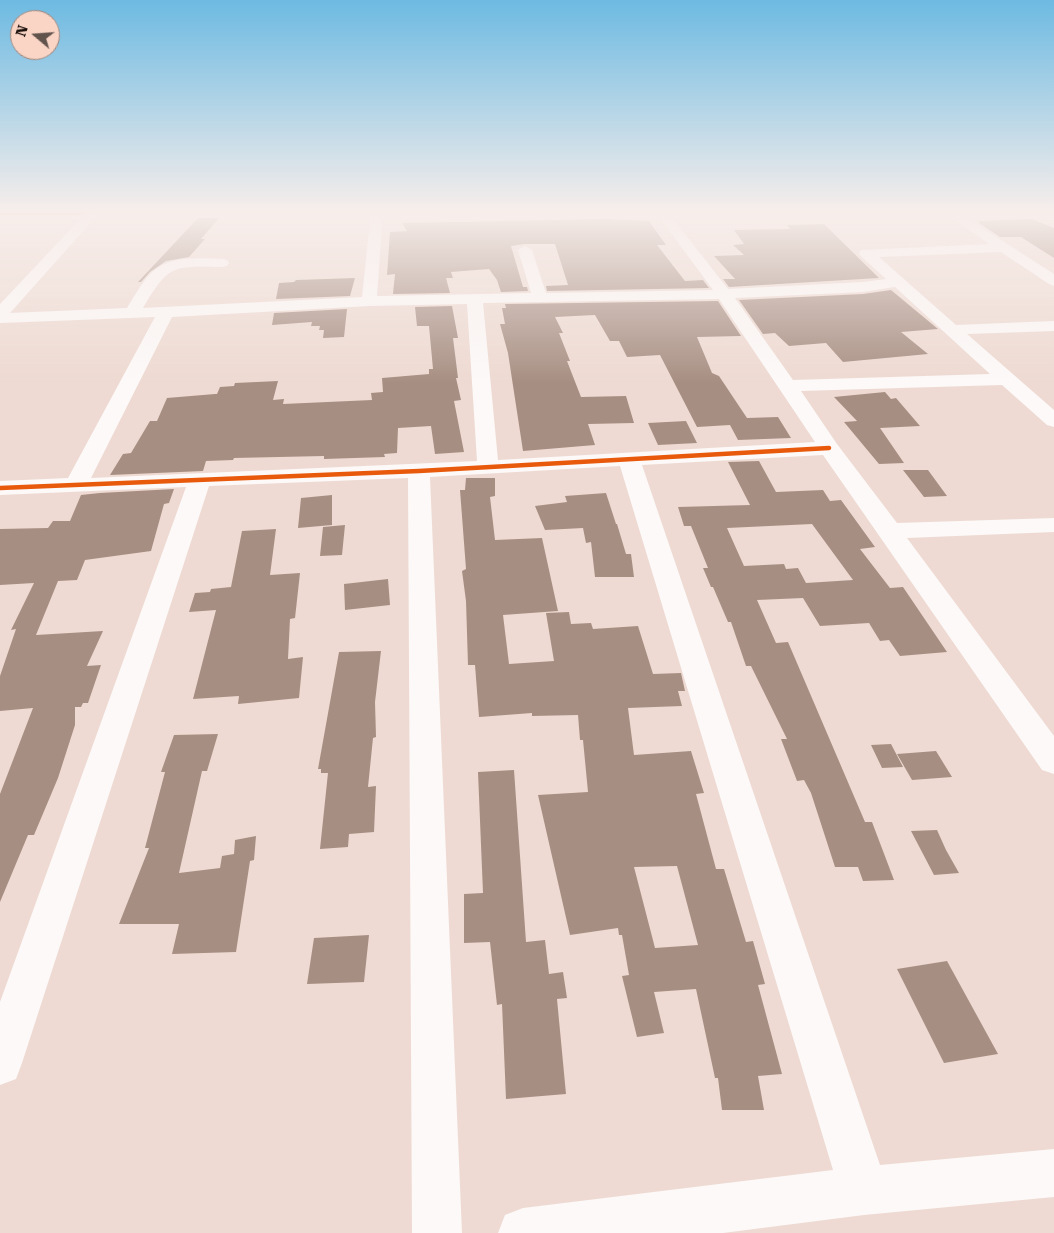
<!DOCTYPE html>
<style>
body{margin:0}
#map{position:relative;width:1054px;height:1233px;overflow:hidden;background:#eedad2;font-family:"Roboto Serif",serif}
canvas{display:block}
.north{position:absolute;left:10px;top:10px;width:50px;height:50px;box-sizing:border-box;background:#fad5c6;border:1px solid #9f8479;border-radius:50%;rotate:288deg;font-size:14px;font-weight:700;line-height:20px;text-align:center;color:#160a06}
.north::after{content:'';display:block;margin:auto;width:18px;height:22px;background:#62534d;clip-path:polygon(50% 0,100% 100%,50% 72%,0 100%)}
</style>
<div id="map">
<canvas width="1054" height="1233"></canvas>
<div class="north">N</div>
</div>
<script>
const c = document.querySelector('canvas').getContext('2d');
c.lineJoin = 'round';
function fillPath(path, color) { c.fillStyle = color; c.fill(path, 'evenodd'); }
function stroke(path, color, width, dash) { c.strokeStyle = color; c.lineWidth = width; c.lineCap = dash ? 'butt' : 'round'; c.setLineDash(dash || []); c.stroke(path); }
const building = new Path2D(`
 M198 218H219L201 239H205L189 257 166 261 150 272 141 282H138Z
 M606 219 649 221 666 245H657L685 281 703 280 709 288 547 291 546 286 568 285 555 244H524L511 246 523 287H527L528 291 501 292 497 280 489 269 451 272 453 278H446L450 293 393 294 395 274 387 275 390 232 407 231 402 223Z
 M1032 219 1054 228V258L1021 237H1000L979 223V221Z
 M824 224 879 278 729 287 723 279H735L714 256 744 255 733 245 744 244 734 230 790 229 787 225Z
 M355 278 350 296 276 299 279 283 294 282 296 280Z
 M891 290 938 329 901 332 928 354 843 362 826 343 789 346 775 333 763 334 739 300 863 294Z
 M718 301 741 336 697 337 712 373 719 376 747 418 778 417 791 438 738 440 730 425 697 427 660 355 627 357 619 341H610L595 315 555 317 563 333H559L570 361H567L581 397 626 396 634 423 588 424 595 445 523 451 508 353 500 324H505L502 308H506L505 304Z
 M452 306 458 338H453L458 378H456L461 400 454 401 464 452 435 454 431 426 398 428 397 453 384 454 385 457 324 459V456L234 458 233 460 206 461 203 471 110 475 123 454 131 453 150 421H157L167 398 215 394H217L220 387 234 386 235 383 278 381 273 400 284 399 283 404 372 400 371 393 383 392 382 378 429 374V369H433L429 326H417L415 307Z
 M347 309 344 337 323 338 324 330H319L320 326H311L312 322 272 325 274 313Z
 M885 392 891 399 896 398 920 426 880 428 904 463 879 464 844 422 857 421 834 397Z
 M686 421 697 443 658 445 648 423Z
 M759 461 776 492 823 490 830 501 841 500 875 547 860 549 890 588 903 587 947 652 900 656 889 640 880 641 869 623 820 626 803 598 757 600 776 643 788 642 865 822H872L894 880 863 881 858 867H835L811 793 804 780 797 781 781 739H787L751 666H746L731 622H728L713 587H711L703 568H708L691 526H684L678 507 750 505 728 462ZM812 524 853 580 806 583 798 568 786 569 784 564 744 566 727 528Z
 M903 470H928L947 496 924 497Z
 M466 478H495V496L490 497 495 540 542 538 558 611 503 615 509 664 554 661 546 613 569 612 571 624 591 623 593 629 638 626 653 674 681 673 685 691H678L682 706 628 708 634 755 691 751 704 793 696 794 716 869H724L746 942 753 941 765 984 758 985 782 1074 758 1076 764 1110H722L718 1078H715L696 989 654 992 664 1033 637 1037 622 976 629 975 622 935H619L618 928 570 935 538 795 588 792 583 740H580L578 715 532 716V713L479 717 475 665H468L466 601 462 571 466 569 460 490H465ZM677 866 698 945 655 948 634 867Z
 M174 489 169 503 164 504 151 551 85 560 77 580 58 581 36 635 103 631 87 666 101 665 88 703H83L81 707H75V725L58 778 34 835H28L0 902V794L33 708 0 711V676L16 629 11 630 34 583 0 585V529L48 528 53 521H70L81 495 100 493Z
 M606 493 616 524H617L626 554H631L634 577H595L591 542 586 543 583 528 545 530 535 506 567 502 565 496Z
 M332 495V525L298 528 301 498Z
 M345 525 342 555 320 556 323 527Z
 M276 529 270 575 300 573 295 618 290 619 288 659 303 657 299 698 238 704 239 696 193 699 216 610 189 612 195 593 210 592 211 589 231 587 242 531Z
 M388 579 390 605 345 610 344 584Z
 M381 651 375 702 376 737 373 738 368 787 376 786 374 832 349 834 348 847 320 849 328 773H321V769H318L339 652Z
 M218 734 207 771H202L179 873 220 868 222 856 234 854 235 840 256 836 254 860 250 861 236 952 172 954 179 924H119L149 848H145L165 772H161L174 735Z
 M891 744 903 767 882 768 871 745Z
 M936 751 952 777 912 780 897 754Z
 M514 770 526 942 545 940 549 974 563 972 567 998 557 999 566 1094 506 1099 502 1004 497 1005 490 942 464 943V894L483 893 478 772Z
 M937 830 946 850 959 873 934 875 911 831Z
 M369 935 364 982 307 984 314 938Z
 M947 961 998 1054 944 1063 897 969Z`);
const minor = new Path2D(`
 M88 211H101L10 313 127 308C134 297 141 283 151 273 169 255 199 258 222 259L227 260 229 263 227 266 222 267C172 266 169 264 143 308L362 297 371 211 383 212 377 296 531 293 518 250 525 246 532 250 546 293 713 290 655 211H667L728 289 863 282 886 279 861 256 859 253 861 250 989 244 942 211H956L1054 274V286L1049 284 1001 252 879 257 956 325 1054 321V331L967 334 1054 410V427L1047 425 1002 385 801 391 837 444 897 523 1054 518V532L907 538 1054 736V774L1042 770 823 455 642 465 880 1165 1054 1149V1197L864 1215 723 1233H498L505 1215 523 1208 833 1170 620 466 430 477 462 1233H412L408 478 209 486 22 1063 16 1079 0 1085V1002L186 487 0 495V481L68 478 155 317 0 323V304ZM895 287 990 374 793 380 735 298 863 292ZM719 299 815 442 498 460 483 303ZM467 304 477 461 91 478 172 317 369 306Z`);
const tertiary = new Path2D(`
 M0 211H1054V216H94L75 218H0Z`);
const cyclewayFar1 = new Path2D(`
 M0 214H75L94 212H1054`);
const cycleway = new Path2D(`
 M0 488 419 471 829 448`);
fillPath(building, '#a78e82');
fillPath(minor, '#fcf9f8');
fillPath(tertiary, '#fcf9f8');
stroke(cyclewayFar1, '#e8590c', 2.5);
stroke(cycleway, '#e8590c', 4.5);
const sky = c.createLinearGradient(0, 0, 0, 383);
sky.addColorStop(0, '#6dbae2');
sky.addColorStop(0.55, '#f7eeeb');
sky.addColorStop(1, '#f7eeeb00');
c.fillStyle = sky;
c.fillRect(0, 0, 1054, 383);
</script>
